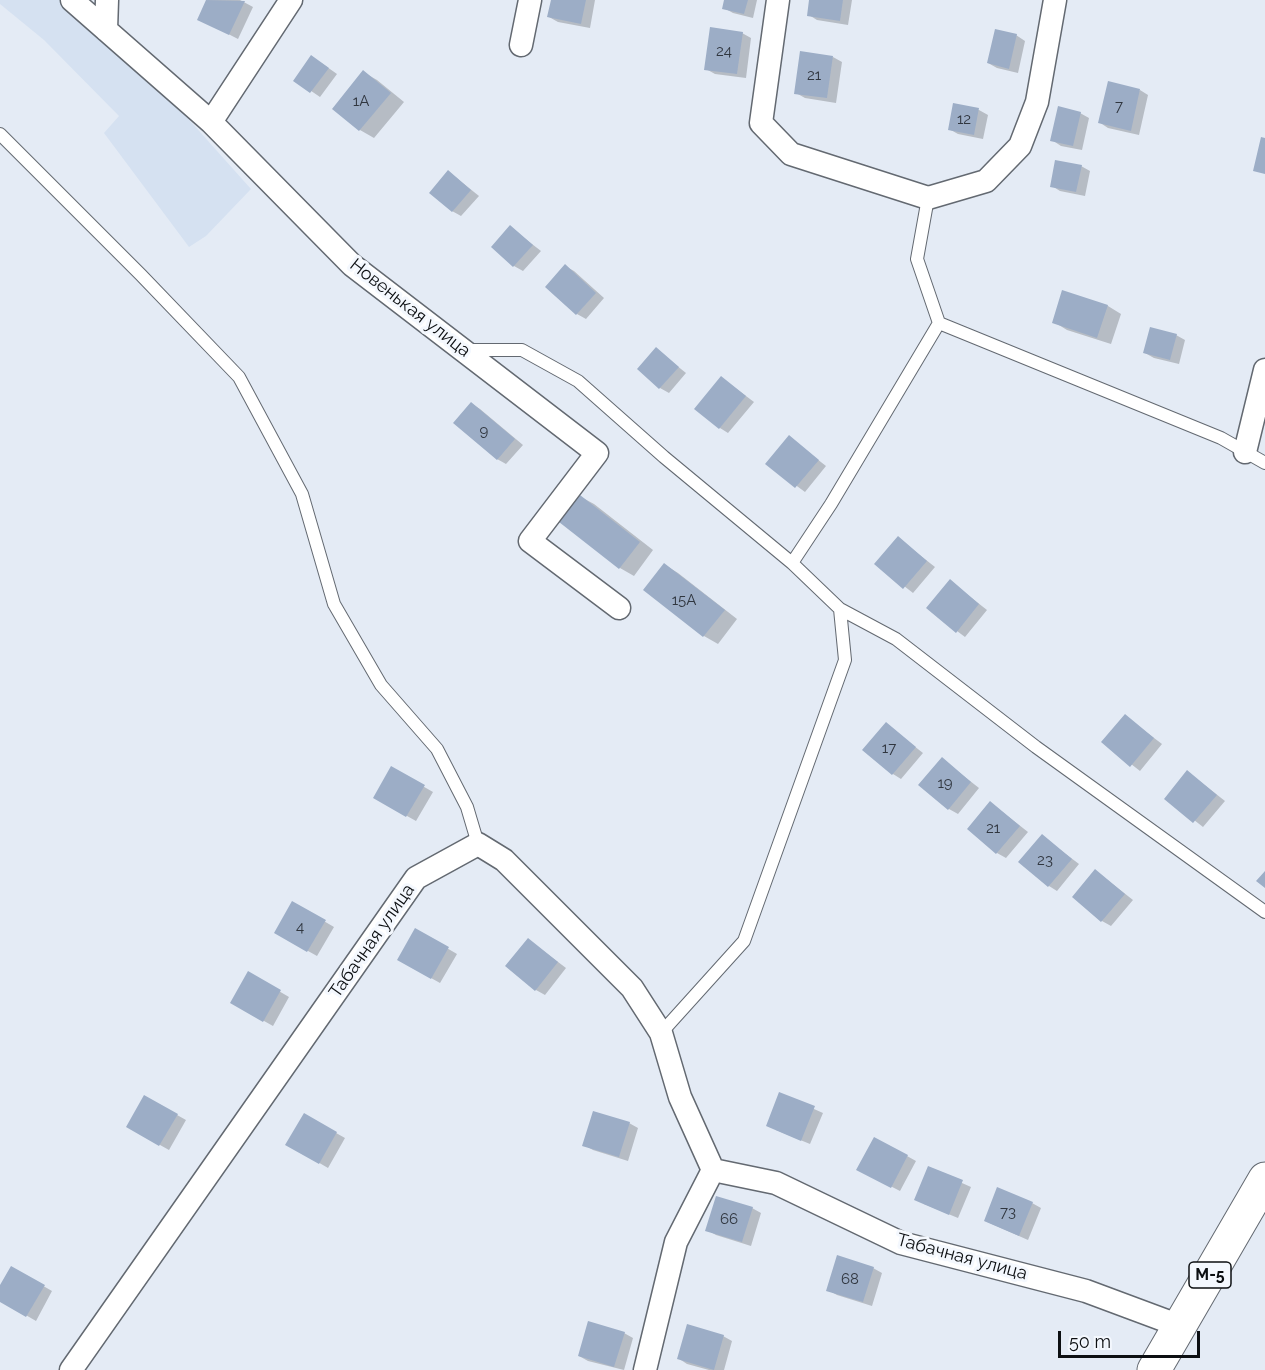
<!DOCTYPE html>
<meta charset="utf-8">
<style>
body{margin:0}
#map{position:relative;width:1265px;height:1370px;overflow:hidden;background:#e4ebf5;font-family:Raleway,sans-serif}
canvas{display:block}
.scale{position:absolute;left:1058px;top:1331px;width:142px;height:27px;box-sizing:border-box;border:3px solid #0c0f12;border-top:0;padding-left:8px;font-size:18px;line-height:21px;white-space:nowrap;color:#0c0f12;-webkit-text-stroke:4px #f4f8fe;paint-order:stroke}
</style>
<div id="map">
<canvas width="1265" height="1370"></canvas>
<div class="scale">50 m</div>
</div>
<script>
const c = document.querySelector('canvas').getContext('2d');
c.lineJoin = 'round';
function fillPath(path, color) { c.fillStyle = color; c.fill(path, 'evenodd'); }
function stroke(path, color, width, dash) { c.strokeStyle = color; c.lineWidth = width; c.lineCap = dash ? 'butt' : 'round'; c.setLineDash(dash || []); c.stroke(path); }
function drawText(font, color, halo, rows, align = 'center') {
  c.font = font + ' Raleway,sans-serif'; c.lineWidth = 6; c.setLineDash([]); c.textBaseline = 'middle'; c.strokeStyle = halo; c.fillStyle = color; for (const [text, x, y, turn = 0] of rows) {
    c.save(); c.translate(x, y); c.rotate((+turn || 0) * Math.PI / 180); c.textAlign = isNaN(turn) ? turn : align; if (halo) c.strokeText(text, 0, 0); c.fillText(text, 0, 0); c.restore();
  }
}
const built = new Path2D(`
 M0 0H82L251 189 206 236 189 247 104 133 119 116 44 40 0 4Z`);
const shadow = new Path2D(`
 M208 0H240L253 7 238 39 199 19Z
 M553 0H595L590 28 558 22 549 17Z
 M726 0H757L753 18 733 13 724 8Z
 M811 0H852L848 25 817 20 809 15Z
 M742 33 751 38 746 78 715 74 706 69Z
 M1016 35 1025 41 1018 73 997 68 988 63Z
 M833 57 842 62 836 103 805 98 796 93Z
 M320 62 337 74 320 97 295 80Z
 M363 72 377 80 404 102 374 138 360 130 334 108Z
 M1140 90 1148 95 1139 135 1108 128 1099 122Z
 M954 105 979 110 988 115 983 139 958 134 949 129Z
 M1080 113 1089 118 1082 150 1061 146 1052 140Z
 M1081 166 1090 171 1085 196 1060 191 1052 186Z
 M449 172 479 196 461 216 452 211Z
 M510 227 541 251 523 271 514 266Z
 M565 266 574 271 604 298 586 319 577 314 547 287Z
 M1063 292 1108 306 1121 314 1111 344 1067 330 1054 322Z
 M1176 335 1185 340 1179 364 1154 358 1145 353Z
 M656 349 686 373 669 393 660 388 639 369Z
 M722 378 754 402 728 433 720 428Z
 M471 403 480 409 523 445 506 464 497 459Z
 M789 437 826 466 805 492 767 464Z
 M581 497 594 504 653 550 634 576 620 568Z
 M898 538 935 567 913 593 876 564Z
 M665 565 678 573 737 619 718 644 704 636 645 590Z
 M950 581 987 610 965 637 957 631Z
 M1125 716 1162 744 1140 771 1103 742Z
 M886 724 923 753 901 779 893 774Z
 M942 759 979 788 958 814 949 809Z
 M391 768 433 792 416 821 375 798Z
 M1188 772 1225 801 1203 827 1166 798Z
 M991 803 1028 832 1006 858 997 853Z
 M1042 836 1079 864 1057 891 1049 886Z
 M1096 871 1133 900 1111 926 1102 921Z
 M293 903 334 927 317 956 276 933Z
 M416 930 457 954 440 983 399 960Z
 M529 940 566 968 545 995 536 990Z
 M248 973 289 997 273 1026 232 1003Z
 M780 1094 823 1113 810 1144 776 1130Z
 M145 1097 186 1120 169 1150 128 1127Z
 M304 1115 345 1138 328 1168 287 1144Z
 M629 1123 638 1128 628 1161 593 1150 584 1145Z
 M907 1156 916 1161 900 1191 867 1174Z
 M928 1168 971 1187 958 1218 924 1204Z
 M1032 1203 1041 1208 1028 1240 985 1221Z
 M752 1208 761 1213 751 1246 716 1235 707 1230Z
 M12 1268 52 1291 36 1321 0 1300V1288Z
 M873 1268 882 1273 872 1306 837 1295 828 1290Z
 M624 1333 633 1338 624 1370 588 1361 579 1356Z
 M723 1336 732 1341 724 1370H709L687 1364 678 1358Z`);
const building = new Path2D(`
 M206 0 245 1 229 35 197 20Z
 M551 0H586L581 24 547 17Z
 M724 0H748L744 14 722 9Z
 M809 0H843L840 21 807 16Z
 M710 27 743 32 737 74 704 70Z
 M995 29 1017 34 1009 69 987 63Z
 M800 51 833 56 827 98 794 94Z
 M311 55 329 68 310 93 293 81Z
 M363 70 391 93 359 131 332 109Z
 M1108 81 1140 89 1131 131 1098 123Z
 M953 103 979 108 974 135 948 130Z
 M1058 106 1081 112 1073 146 1050 141Z
 M1261 137 1265 138V174L1253 171Z
 M1055 160 1082 165 1076 192 1050 187Z
 M448 170 471 190 452 212 429 193Z
 M510 225 533 245 513 267 491 247Z
 M565 264 596 293 576 315 545 287Z
 M1062 290 1108 305 1097 338 1052 323Z
 M1150 327 1177 334 1170 360 1143 353Z
 M656 347 679 367 659 389 637 369Z
 M721 376 746 396 719 429 694 409Z
 M471 402 515 439 497 460 453 423Z
 M789 435 819 460 795 488 765 464Z
 M580 495 640 542 619 569 559 522Z
 M898 536 927 561 903 589 874 564Z
 M664 563 725 610 703 637 643 590Z
 M950 579 979 604 956 633 926 608Z
 M1125 714 1154 738 1130 767 1101 742Z
 M886 722 916 747 892 775 862 750Z
 M942 757 971 782 948 810 918 785Z
 M391 766 425 785 406 817 373 798Z
 M1187 770 1217 795 1193 823 1164 799Z
 M990 801 1020 826 996 854 967 829Z
 M1042 834 1072 859 1048 887 1018 862Z
 M1095 869 1125 894 1101 922 1072 897Z
 M1265 871V888L1256 881Z
 M292 901 326 920 307 952 274 933Z
 M415 928 449 947 431 979 397 960Z
 M528 938 558 962 535 991 505 966Z
 M248 971 281 990 263 1022 230 1003Z
 M779 1092 815 1106 801 1141 766 1126Z
 M144 1095 178 1114 159 1146 126 1127Z
 M593 1111 630 1122 619 1157 582 1146Z
 M304 1113 337 1132 319 1164 285 1145Z
 M874 1137 908 1155 891 1188 856 1170Z
 M928 1166 963 1180 949 1215 914 1200Z
 M997 1187 1033 1202 1019 1236 984 1221Z
 M716 1196 753 1207 742 1242 705 1231Z
 M837 1255 874 1267 863 1302 826 1291Z
 M11 1266 45 1285 26 1317 0 1302V1285Z
 M588 1321 625 1332 614 1367 578 1356Z
 M687 1324 724 1335 714 1370 677 1359Z`);
const lane = new Path2D(`
 M0 134 141 275 239 377 302 494 334 604 381 685 437 749 467 807 478 844
 M928 198 917 259 939 323 1221 438 1265 463
 M466 350H522L578 381 664 457 792 563 840 609 845 660 744 941 661 1033
 M792 563 831 504 939 323
 M840 609 896 639 1036 747 1265 912`);
const street = new Path2D(`
 M72 0 211 122 352 265 597 453 530 541 619 608
 M778 0 761 123 791 154 928 198 986 181 1020 146 1037 102 1055 0
 M106 30 107 0
 M521 45 530 0
 M211 122 291 0
 M1245 452 1265 370
 M71 1370 416 878 478 844 504 860 632 988 661 1033 680 1097 713 1170
 M645 1370 676 1242 713 1170 776 1183 901 1243 1086 1291 1180 1326`);
const highway = new Path2D(`
 M1154 1370 1265 1179`);
const numberNames = [
 ["24",724,51],
 ["21",814,75],
 ["1А",361,101],
 ["7",1119,106],
 ["12",964,119],
 ["9",484,431],
 ["15А",684,600],
 ["17",889,748],
 ["19",945,783],
 ["21",993,828],
 ["23",1045,860],
 ["4",300,927],
 ["73",1008,1212],
 ["66",729,1219],
 ["68",850,1279]
];
const shields = [
 [1210,1275,42]
];
const shieldNames = [
 ["М-5",1210,1275]
];
const streetNames = [
 ["Новенькая улица",410,308,38],
 ["Табачная улица",372,941,-55],
 ["Табачная улица",962,1257,15]
];
fillPath(built, '#d5e1f1');
fillPath(shadow, '#0003');
fillPath(building, '#9cadc6');
stroke(lane, '#636971', 14);
stroke(street, '#636971', 25);
stroke(highway, '#636971', 35);
stroke(lane, '#fff', 12);
stroke(street, '#fff', 22);
stroke(highway, '#fff', 33);
drawText('15px', '#30363f', null, numberNames);
for (const [x, y, w] of shields) { const box = new Path2D(); box.roundRect(x - w / 2, y - 13, w, 26, 4.5); c.fillStyle = '#f4f8fe'; c.fill(box); stroke(box, '#0c0f12', 1.5); }
drawText('bold 16px', '#0c0f12', null, shieldNames);
drawText('18px', '#0c0f12', '#f4f8fe', streetNames);
</script>
